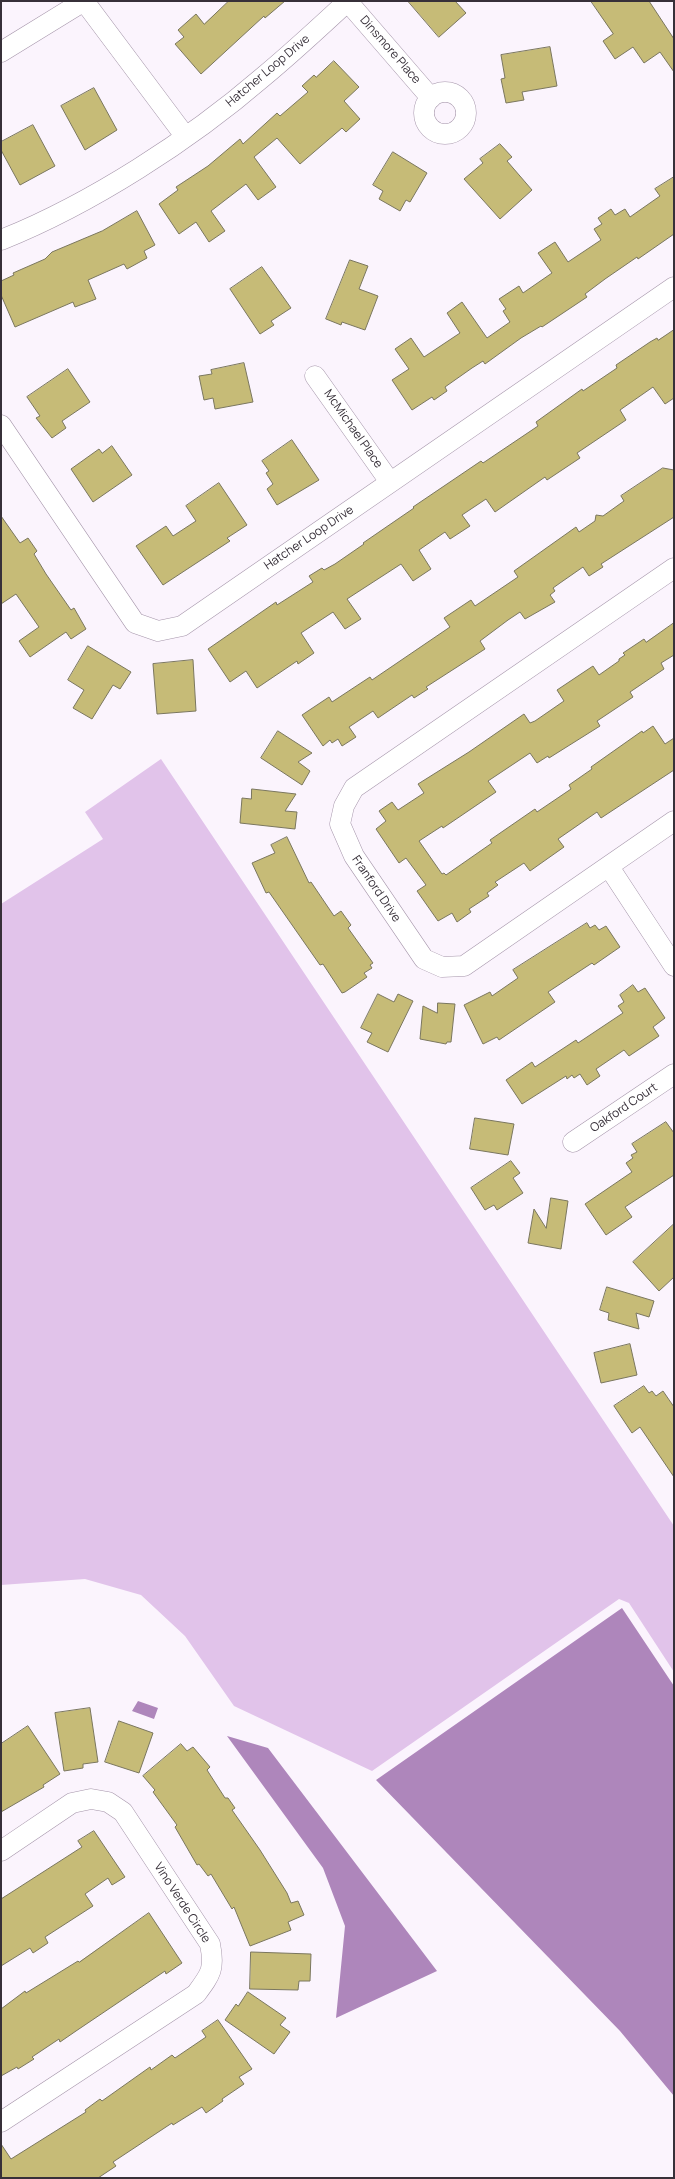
<!DOCTYPE html>
<style>
body{margin:0}
#map{position:relative;width:675px;height:2179px;overflow:hidden;background:#fbf4fd;font-family:Manrope,sans-serif}
canvas{display:block}
.frame{position:absolute;inset:0;border:2px solid #373039;pointer-events:none}
</style>
<div id="map">
<canvas width="675" height="2179"></canvas>
<div class="frame"></div>
</div>
<script>
const c = document.querySelector('canvas').getContext('2d');
c.lineJoin = 'round';
function fillPath(path, color) { c.fillStyle = color; c.fill(path, 'evenodd'); }
function stroke(path, color, width, dash) { c.strokeStyle = color; c.lineWidth = width; c.lineCap = dash ? 'butt' : 'round'; c.setLineDash(dash || []); c.stroke(path); }
function drawText(font, color, halo, rows, align = 'center') {
  c.font = font + ' Manrope,sans-serif'; c.lineWidth = 4.5; c.setLineDash([]); c.textBaseline = 'middle'; c.strokeStyle = halo; c.fillStyle = color; for (const [text, x, y, turn = 0] of rows) {
    c.save(); c.translate(x, y); c.rotate((+turn || 0) * Math.PI / 180); c.textAlign = isNaN(turn) ? turn : align; if (halo) c.strokeText(text, 0, 0); c.fillText(text, 0, 0); c.restore();
  }
}
const green = new Path2D(`
 M161 759 674 1526V1672L629 1603 619 1599 372 1771 234 1706 185 1636 141 1595 85 1579 1 1585V904L103 839 85 812Z`);
const water = new Path2D(`
 M622 1608 674 1686V2096L620 2031 376 1780Z
 M138 1701 158 1708 154 1719 132 1711Z
 M227 1736 268 1748 437 1971 336 2018 345 1926 323 1868Z`);
const building = new Path2D(`
 M229 1H285L265 18 264 16 201 74 175 44 184 37 178 30 196 14 204 24Z
 M408 1H455L466 13 439 37Z
 M591 1H649L674 39V72L660 52 644 63 633 47 615 59 603 41 613 34Z
 M550 47 557 86 522 92 524 100 506 103 501 79 505 78 501 55Z
 M334 61 359 87 344 101 360 119 346 132 342 128 300 164 277 138 254 157 276 187 258 200 246 184 211 211 225 231 209 242 196 222 179 234 159 204 178 190 176 187 208 166 240 139 243 144 277 113 280 116 308 92 302 86 314 75 316 77Z
 M94 88 117 130 85 150 61 106Z
 M33 125 55 166 20 185 1 150V142Z
 M500 144 512 157 507 161 532 190 500 219 464 179 483 163 480 159Z
 M393 152 427 173 410 202 406 200 400 211 379 199 383 191 373 185Z
 M674 177V234L638 259 637 257 605 279 585 294 587 297 542 327 541 326 521 338 485 364 483 361 472 368 445 387 447 391 434 400 432 397 412 410 392 380 409 369 395 349 411 338 424 357 460 333 447 313 462 302 487 338 510 322 503 311 506 309 499 299 519 286 523 293 552 273 538 253 555 242 568 262 601 240 594 229 602 224 598 218 611 209 615 215 625 209 630 217 660 196 655 189Z
 M137 211 155 245 144 251 147 258 127 269 124 264 88 280 96 299 75 307 73 302 15 327 1 295V281L14 275 13 273 45 259 52 252 102 231Z
 M350 260 368 266 359 289 378 296 365 330 342 322 341 325 326 319Z
 M262 267 291 308 271 321 274 325 260 334 230 289Z
 M674 330V398L665 404 653 387 620 410 626 420 577 453 580 458 547 480 545 477 495 512 486 499 462 515 470 526 450 539 445 532 419 550 431 569 413 581 401 564 347 599 361 619 345 629 333 612 301 633 314 653 298 664 297 661 257 688 246 671 230 682 208 649 276 602 277 605 313 582 309 576 322 568 324 570 335 564 364 544 363 543 414 508 413 507 481 461 483 463 538 426 536 422 582 389 583 391 617 368 616 365 650 342 657 338 658 340Z
 M244 363 253 402 215 409 213 398 204 400 199 376 212 374 211 370Z
 M68 369 90 402 62 421 66 428 52 438 36 418 40 416 27 397Z
 M292 440 319 480 277 505 267 489 273 484 266 473 269 471 262 461Z
 M112 446 132 475 93 502 71 469 99 449 102 453Z
 M663 468 674 470V517L601 564 603 567 589 576 583 567 560 583 553 588 555 591 550 595 555 602 525 619 520 612 508 620 480 641 485 649 426 687 428 689 414 698 412 695 378 718 373 711 349 727 356 737 342 746 338 739 332 743 330 740 323 746 302 715 329 697 332 702 370 677 372 680 450 627 444 618 471 600 475 606 518 577 514 571 576 527 579 532 595 521 596 515 603 516 624 501 621 496Z
 M219 483 247 525 227 538 230 541 163 585 136 546 166 526 173 536 196 521 186 506Z
 M1 516 20 543 28 538 37 551 34 554 46 574 71 610 74 608 86 629 71 639 66 632 30 657 19 641 39 627 16 594 1 604Z
 M674 623V655L661 663 664 669 630 692 633 697 597 721 600 726 549 758 548 756 537 763 530 753 488 781 496 792 443 828 442 826 419 841 442 874 444 873 446 875 492 843 490 840 535 809 537 812 571 789 569 785 592 769 591 767 642 731 643 733 653 726 665 744 674 738V770L601 818 597 812 558 839 564 847 530 871 524 863 495 882 498 885 487 893 489 896 469 909 471 912 457 922 452 913 438 921 417 891 426 885 406 858 399 863 376 829 386 821 379 811 392 802 398 810 424 793 418 784 469 752 524 714 530 723 535 721 564 701 557 690 593 666 599 675 619 661V659L625 655 623 653 644 639 646 642Z
 M88 646 131 672 120 689 113 685 92 719 73 708 84 690 68 680Z
 M193 660 196 711 157 714 153 664Z
 M278 731 312 753 298 762 310 771 302 785 261 758Z
 M252 789 296 794 285 811 297 812 295 829 240 823 242 798 251 799Z
 M287 837 309 883 311 882 334 916 341 911 351 925 348 928 373 963 370 965 372 968 364 973 367 977 345 992 342 993 323 964 320 965 269 892 266 893 252 863 275 853 271 845Z
 M587 923 590 928 595 925 599 930 606 926 620 947 594 965 592 963 548 992 555 1002 499 1040 497 1037 483 1044 464 1005 490 992 492 996 518 978 513 970Z
 M633 985 638 992 645 988 665 1018 653 1027 659 1036 629 1056 624 1050 596 1069 600 1076 587 1085 580 1074 574 1078 572 1075 567 1079 566 1076 522 1104 506 1080 532 1062 535 1067 576 1040 578 1043 623 1013 618 1006 624 1002 620 995Z
 M378 994 394 1002 398 994 413 1001 388 1052 367 1042 372 1033 361 1028Z
 M438 1003 455 1004 451 1042H447L446 1044 420 1039 423 1006 437 1013Z
 M475 1118 514 1124 508 1155 470 1149Z
 M666 1122 674 1133V1175L625 1207 632 1217 606 1235 585 1204 632 1172 626 1163 633 1158 631 1155 637 1152 632 1144Z
 M511 1161 520 1173 513 1178 523 1193 497 1210 494 1205 485 1210 471 1188Z
 M551 1198 568 1201 561 1249 528 1243 534 1209 546 1228Z
 M674 1224V1277L659 1291 633 1262Z
 M607 1287 654 1301 649 1317 636 1313 639 1329 608 1320 609 1313 600 1310Z
 M630 1344 637 1375 601 1383 594 1353Z
 M644 1386 649 1393 652 1391 656 1396 663 1391 674 1407V1477L640 1427 632 1433 614 1406Z
 M90 1708 98 1762 83 1764V1768L64 1771 55 1713Z
 M119 1721 153 1733 139 1773 105 1762Z
 M28 1726 60 1774 43 1785 44 1787 1 1812V1744Z
 M181 1744 187 1751 193 1747 210 1767 207 1770 225 1798H228L235 1808 232 1810 260 1850 287 1893 291 1903 298 1901 304 1915 288 1922 291 1930 250 1946 234 1907 232 1909 211 1874 208 1876 199 1864 197 1865 175 1827 177 1825 153 1792 155 1790 143 1776Z
 M94 1831 125 1877 112 1885 108 1878 85 1894 93 1906 45 1937 48 1943 33 1953 30 1948 1 1966V1899L82 1847 78 1841Z
 M149 1913 182 1963 166 1974 165 1971 76 2031 60 2042 59 2039 32 2057 34 2059 18 2069 17 2067 1 2076V2009L25 1991 26 1993 78 1961 79 1962Z
 M251 1952 311 1954 310 1981H299L298 1990 250 1989Z
 M248 1992 286 2018 280 2025 290 2032 274 2054 225 2020 236 2004 238 2006Z
 M218 2020 252 2069 239 2077 244 2084 222 2099 223 2101 206 2113 202 2107 173 2125 172 2123 113 2162 116 2166 98 2178H1V2144L11 2159 86 2112 85 2110 100 2099 102 2101 150 2067 151 2070 172 2055 175 2058 206 2037 202 2031Z`);
const minor = new Path2D(`
 M84 1 185 136
 M348 2 431 98
 M1 52 84 1
 M424 113a21 21 0 1 1 42 0a21 21 0 1 1-42 0Z
 M1 240C91 204 190 140 263 77 292 53 320 27 348 1
 M315 376 390 482
 M1 425 135 623 158 631 182 626 674 287
 M674 568 354 788 344 806 340 824 354 856 424 959 442 967 464 966 674 821
 M609 867 674 966
 M573 1142 674 1074
 M1 1851 72 1803 91 1799 108 1802 123 1812 210 1944C215 1969 211 1974 196 1994L1 2122`);
const streetNames = [
 ["Dinsmore Place",390,50,49],
 ["Hatcher Loop Drive",268,71,-40],
 ["McMichael Place",353,429,55],
 ["Hatcher Loop Drive",309,538,-34],
 ["Franford Drive",376,889,56],
 ["Oakford Court",624,1108,-34],
 ["Vino Verde Circle",182,1903,57]
];
fillPath(green, '#e1c3ea');
fillPath(water, '#ae86bb');
fillPath(building, '#c6bb77');
stroke(building, '#7a765e', 1);
stroke(minor, '#a595aa', 21);
stroke(minor, '#fff', 20);
drawText('12px', '#373039', '#fff', streetNames);
</script>
